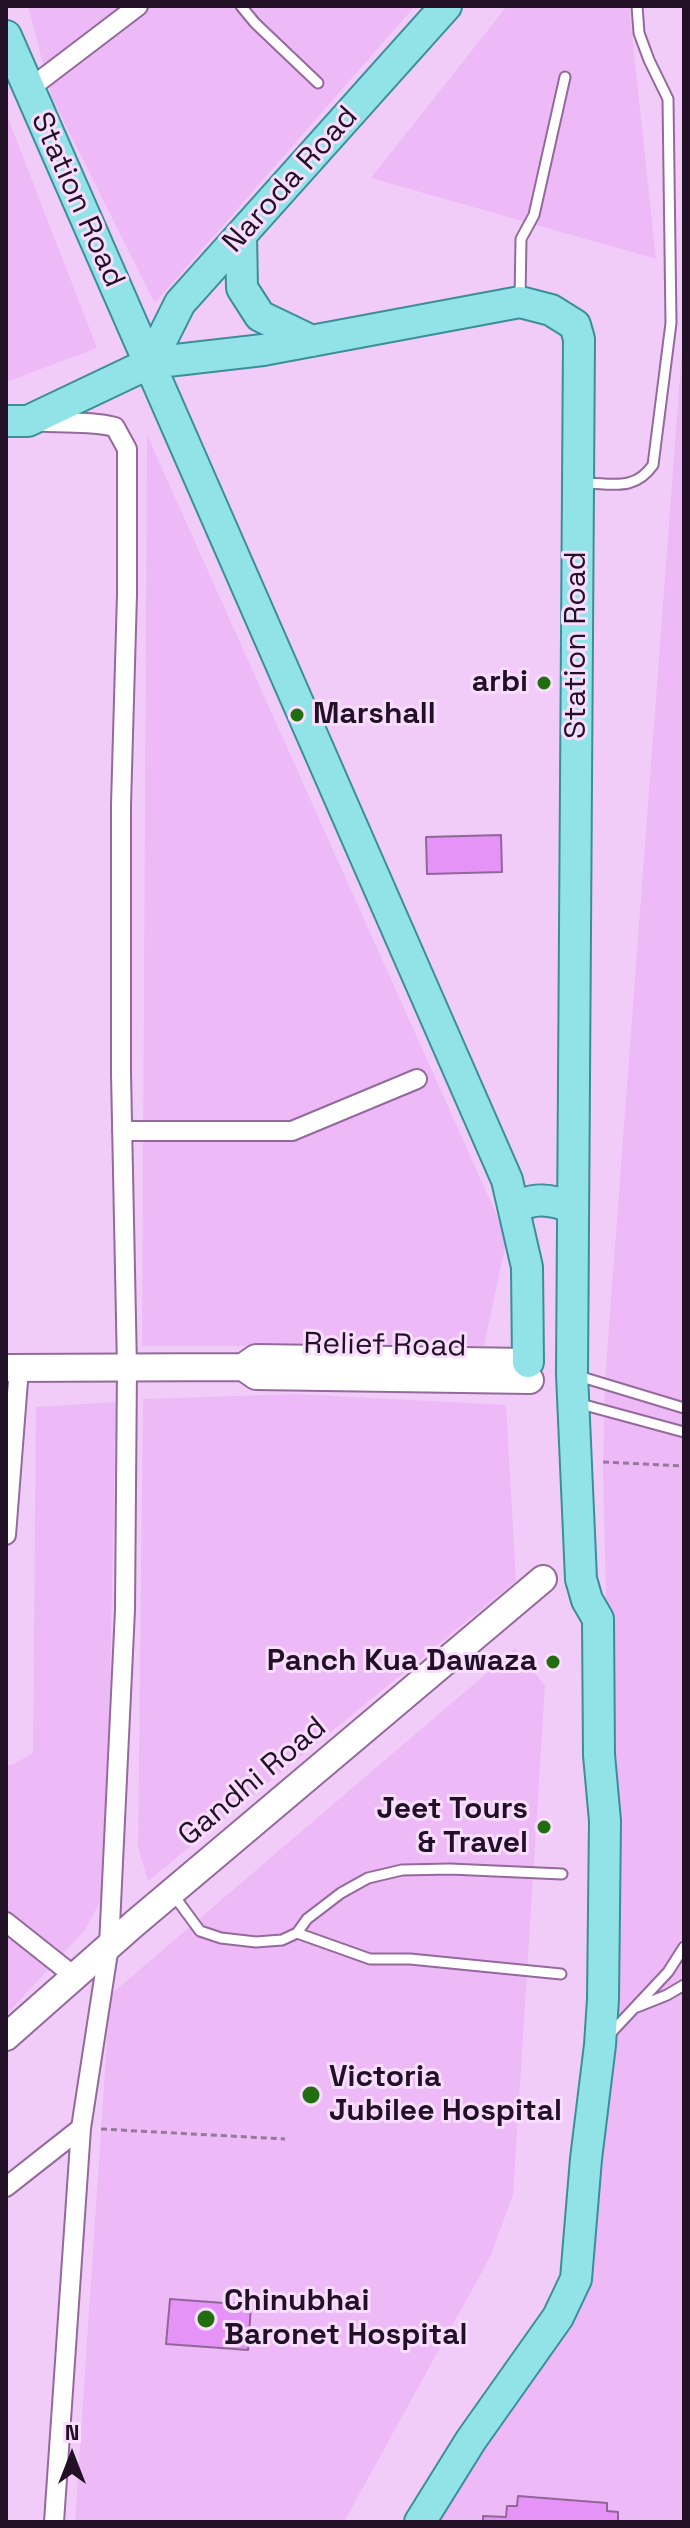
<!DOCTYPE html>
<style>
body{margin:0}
#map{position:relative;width:690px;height:2528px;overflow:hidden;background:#f2ccf9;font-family:"Space Grotesk",sans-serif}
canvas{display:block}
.frame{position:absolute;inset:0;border:8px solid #221126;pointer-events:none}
.north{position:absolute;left:32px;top:2416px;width:80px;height:80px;-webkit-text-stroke:6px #f9ddff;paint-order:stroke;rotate:0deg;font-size:22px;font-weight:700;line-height:32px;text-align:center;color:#221126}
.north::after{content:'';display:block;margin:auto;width:28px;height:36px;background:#221126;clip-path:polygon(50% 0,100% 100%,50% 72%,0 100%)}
</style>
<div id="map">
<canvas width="690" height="2528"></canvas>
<div class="frame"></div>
<div class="north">N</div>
</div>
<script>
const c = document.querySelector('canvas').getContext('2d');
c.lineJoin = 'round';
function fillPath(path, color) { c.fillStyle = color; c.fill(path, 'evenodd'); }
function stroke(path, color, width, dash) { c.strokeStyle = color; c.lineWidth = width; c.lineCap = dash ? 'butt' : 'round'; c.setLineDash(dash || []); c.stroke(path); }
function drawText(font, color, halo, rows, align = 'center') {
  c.font = font + ' "Space Grotesk",sans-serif'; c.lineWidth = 6; c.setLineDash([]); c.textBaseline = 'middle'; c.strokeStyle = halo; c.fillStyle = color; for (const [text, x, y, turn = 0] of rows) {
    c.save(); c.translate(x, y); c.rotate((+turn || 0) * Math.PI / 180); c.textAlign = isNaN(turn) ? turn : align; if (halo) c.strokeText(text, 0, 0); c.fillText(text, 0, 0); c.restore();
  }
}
const built = new Path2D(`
 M28 6H415L155 303 52 98Z
 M507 6H629L656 259 371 178Z
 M6 113 97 348 6 382Z
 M684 323V2522H434L581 2301 613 1879 603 1472 605 1380Z
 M147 435 507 1238 484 1346H142Z
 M296 1394 506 1405 516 1581 148 1881 138 1847 143 1399Z
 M116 1402 106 1867 100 1902 85 1930 6 2015V1765H12L33 1753 36 1407Z
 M515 1649 545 1686 513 2195 490 2257 344 2522H75L110 1995Z`);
const building = new Path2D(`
 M501 835 502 872 427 874 426 837Z
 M170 2299 251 2305 248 2350 166 2344Z
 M518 2496 607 2503V2511L618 2512V2522H483V2516L506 2517 507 2506H517Z`);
const path = new Path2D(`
 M603 1462 684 1466
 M101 2129 285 2139`);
const service = new Path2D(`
 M241 6 255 23 318 83
 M520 299 521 239 534 215 565 77
 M583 483C612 483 634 492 653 465L671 323 668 99 649 60 639 33 637 6
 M575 1375 684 1408
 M577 1403 684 1432
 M172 1893 200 1931 221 1938 256 1942 282 1940 297 1933 307 1919 341 1893 368 1878 402 1870 450 1869 562 1874
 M297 1933 370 1959H410L561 1974
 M637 2007 667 1995 684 1985
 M608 2036 668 1972 684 1947`);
const minor = new Path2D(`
 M29 89 138 6
 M35 421C62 424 89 420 115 427L127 449V594L121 805V1073L127 1368 125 1610 109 1946 81 2128 54 2522
 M122 1131H292L417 1079
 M6 1535 19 1368
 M6 1922 74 1976
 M6 2187 81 2128`);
const secondary = new Path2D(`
 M243 1367 256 1376 530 1380
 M6 1368 243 1367 256 1358 528 1362
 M6 2037 134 1924 543 1579`);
const primary = new Path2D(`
 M6 36 507 1180 527 1267 528 1362
 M241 235 242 288 260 316 312 341
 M150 363 180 303 446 6
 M6 421H28L150 363 263 350 520 302 551 310 575 325 579 339 572 1374 581 1579 587 1600 598 1619 599 1755 605 1821 603 1999 600 2045 586 2159 576 2279 558 2317 471 2440 420 2522
 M514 1211C530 1195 554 1200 573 1208`);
const markers = [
 [544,683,8,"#216e11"],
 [297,715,8,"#216e11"],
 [553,1662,8,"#216e11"],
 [544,1827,8,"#216e11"],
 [311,2095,10,"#216e11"],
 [206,2319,10,"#216e11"]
];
const streetNames = [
 ["Naroda Road",291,180,-48],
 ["Station Road",77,200,66],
 ["Station Road",577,645,-90],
 ["Relief Road",385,1346,1],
 ["Gandhi Road",253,1782,-40]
];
const poiNames = [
 ["arbi",528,683],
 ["Marshall",313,715,"left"],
 ["Panch Kua Dawaza",537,1662],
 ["Jeet Tours",528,1810],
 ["& Travel",528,1844],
 ["Victoria",329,2078,"left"],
 ["Jubilee Hospital",329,2112,"left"],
 ["Chinubhai",224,2302,"left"],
 ["Baronet Hospital",224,2336,"left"]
];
fillPath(built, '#edb9f7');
fillPath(building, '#e693f7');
stroke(building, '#906699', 2);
stroke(service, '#94699c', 13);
stroke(minor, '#94699c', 22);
stroke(secondary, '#94699c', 30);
stroke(primary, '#3b8e9a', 34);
stroke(path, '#95789a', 3, [6, 4]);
stroke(service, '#fff', 9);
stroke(minor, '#fff', 18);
stroke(secondary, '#fff', 26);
stroke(primary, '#91e3e8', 30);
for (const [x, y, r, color] of markers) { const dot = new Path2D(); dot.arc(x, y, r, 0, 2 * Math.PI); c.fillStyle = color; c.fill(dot); stroke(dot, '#f9ddff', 3); }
drawText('30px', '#221126', '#f9ddff', streetNames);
drawText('bold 30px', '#221126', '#f9ddff', poiNames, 'right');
</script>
